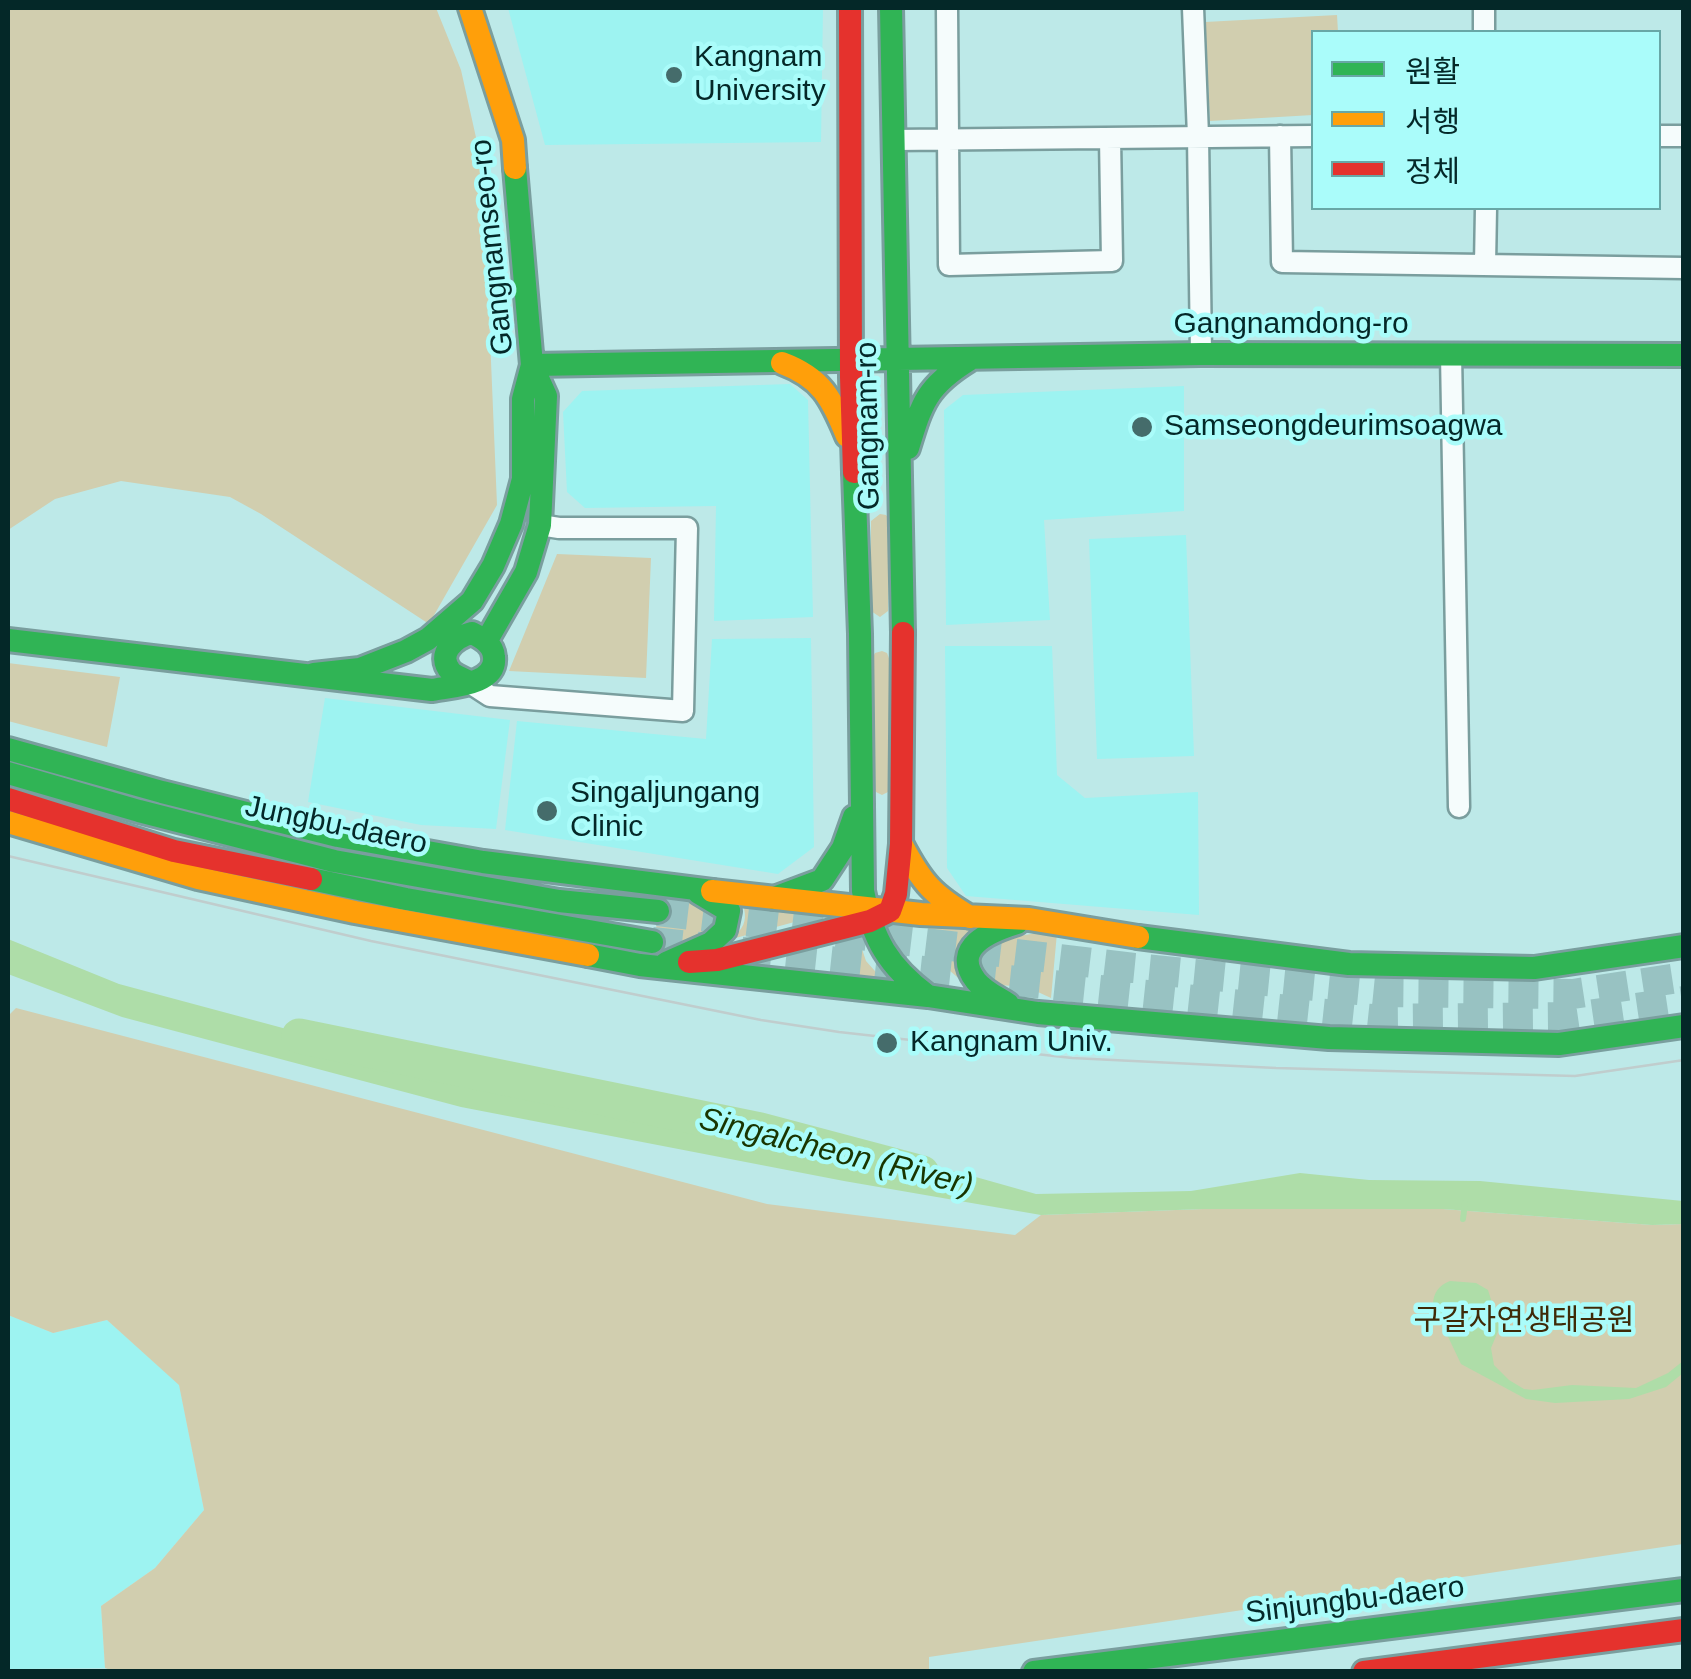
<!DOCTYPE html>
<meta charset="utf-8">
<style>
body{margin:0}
#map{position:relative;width:1691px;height:1679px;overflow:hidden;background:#bde9e8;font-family:Arial,"Noto Sans KR",sans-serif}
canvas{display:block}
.frame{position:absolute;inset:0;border:10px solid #042828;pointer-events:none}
.legend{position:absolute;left:1311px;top:30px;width:350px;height:180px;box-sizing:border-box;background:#aafcfa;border:2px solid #68a7a6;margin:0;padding:12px 18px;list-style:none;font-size:30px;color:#042828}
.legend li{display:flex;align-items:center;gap:20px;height:50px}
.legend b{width:50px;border:2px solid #68a7a6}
</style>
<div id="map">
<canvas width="1691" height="1679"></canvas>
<div class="frame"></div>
<ul class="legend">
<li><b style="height:12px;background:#30b455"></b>원활</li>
<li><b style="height:12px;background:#ff9f0a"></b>서행</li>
<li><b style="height:12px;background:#e5322d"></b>정체</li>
</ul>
</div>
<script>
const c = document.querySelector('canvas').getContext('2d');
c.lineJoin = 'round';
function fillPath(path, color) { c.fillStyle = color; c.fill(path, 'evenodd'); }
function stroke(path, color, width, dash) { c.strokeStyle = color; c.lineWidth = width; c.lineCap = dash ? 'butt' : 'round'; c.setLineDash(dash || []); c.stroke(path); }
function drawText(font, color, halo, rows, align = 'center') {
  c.font = font + ' Arial,"Noto Sans KR",sans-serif'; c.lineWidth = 9; c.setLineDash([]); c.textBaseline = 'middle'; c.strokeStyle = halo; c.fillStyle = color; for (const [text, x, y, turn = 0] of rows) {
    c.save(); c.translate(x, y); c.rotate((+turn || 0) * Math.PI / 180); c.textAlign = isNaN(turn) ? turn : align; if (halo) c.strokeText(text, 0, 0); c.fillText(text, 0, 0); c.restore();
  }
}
const built = new Path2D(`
 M508 8H823L821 142 545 145Z
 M790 384 808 400 813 617 714 621 716 506 585 508 567 492 563 412 582 391Z
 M1184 386V511L1044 520 1050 620 946 625 944 410 963 395Z
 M1186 535 1194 756 1097 759 1089 539Z
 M811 638 814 847 778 874 505 830 517 721 706 739 712 639Z
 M945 646H1052L1057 775 1085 798 1198 792 1199 915 966 896 947 868Z
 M325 698 510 720 496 829 421 825 308 802Z
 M8 1315 53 1333 107 1320 179 1384 204 1510 155 1568 101 1606 105 1668 8 1669Z`);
const green = new Path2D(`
 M8 8H436L461 70 483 169 497 505 429 624 261 514 230 497 121 481 55 499 8 530Z
 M1337 15 1338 32H1314L1313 115 1210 121 1205 22Z
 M880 514 886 515 890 520 888 611 880 617 871 611V521Z
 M557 554 651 558 646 678 509 671Z
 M882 651 887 653 890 661 888 792 882 795 876 792 872 787 871 661 875 653Z
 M8 663 120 677 107 747 8 721Z
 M660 890 703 903 713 914C708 944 680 946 654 950Z
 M744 908H810L809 918 732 939C743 928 747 922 744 908Z
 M929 922 988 927 964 983 927 951Z
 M1038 933H1057L1051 998 1027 987 999 985 984 968 983 955 998 939Z
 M859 940 866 961 883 980 832 973 836 944Z
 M16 1008 767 1204 1015 1235 1041 1215 1203 1209H1443L1652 1225 1683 1224V1544L929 1657V1671H113L105 1668 101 1606 155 1568 204 1510 179 1385 107 1320 53 1333 8 1315V1016Z`);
const water = new Path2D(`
 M8 939 119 984 562 1103 846 1157 958 1172 1036 1194 1191 1191 1300 1173 1369 1180 1480 1181 1683 1201V1224L1652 1225 1443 1209H1203L1041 1215 844 1181 461 1107 122 1017 8 974Z
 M1450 1281 1476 1283 1488 1290 1498 1322 1499 1329 1491 1348 1494 1365 1509 1380 1524 1389 1533 1390 1572 1385 1636 1388 1668 1373 1683 1361V1373L1666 1387 1629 1399 1555 1403 1526 1399 1461 1364 1433 1305C1433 1293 1439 1285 1450 1281Z`);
const stream = new Path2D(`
 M1463 1219 1465 1203`);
const river = new Path2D(`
 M299 1036 760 1130 922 1173`);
const primaryTunnel = new Path2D(`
 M658 911 1134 968 1377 992 1573 994 1684 977
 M652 942 1372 1019 1575 1017 1684 1001`);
const street = new Path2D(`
 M947 8 949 265 1112 261 1110 138
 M1193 8 1198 136 1201 354
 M1484 8V32
 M1280 136 1282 262 1684 268
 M1658 136H1684
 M894 140 1314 136
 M1485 265 1486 208
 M1451 354 1459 807
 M467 681 490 696 683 711 687 528H559L540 525`);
const fast = new Path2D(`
 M891 8 903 633
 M532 365 1201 354 1684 355
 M908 448C922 402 927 386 969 360
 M854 472 860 634 863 891C873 940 888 966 928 996
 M8 640 432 690C451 686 497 685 494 657 493 644 482 638 472 633 455 637 435 654 451 672 454 675 463 679 467 681
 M487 640 526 572 540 525 546 396 532 365
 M314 674 360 669 406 651 428 639 472 601 493 566 511 524 523 479V399L532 365 515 168
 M8 749 162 792 338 836 483 862 712 891
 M8 773 139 811 334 861 559 901 658 911
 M311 879 406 899 652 942
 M774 898 822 880 843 848 854 817
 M1138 937 1349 964 1534 968 1684 946
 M588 955 640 965 928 996 1038 1013 1329 1038 1559 1044 1684 1026
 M666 963 711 943 725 930 729 911 699 893
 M1008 1004C997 997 984 991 976 981 950 947 991 931 1017 923
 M1034 1672 1684 1590`);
const slow = new Path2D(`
 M470 8 513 140 515 168
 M782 363C822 378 831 398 847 436
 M8 822 198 878 355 912 588 955
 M902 845C922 883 933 895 970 917
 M712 891 921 914 1029 919 1138 937`);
const jam = new Path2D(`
 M850 8 851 377 854 472
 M8 799 174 851 311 879
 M689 962 717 960 870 921 890 911 896 894 901 844 903 633
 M1364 1672 1684 1630`);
const tram = new Path2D(`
 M8 856 371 941 761 1020 839 1032 1072 1058 1276 1068 1575 1076 1684 1060`);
const markers = [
 [674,75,10,"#456c6b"],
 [1142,427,12,"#456c6b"],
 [547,811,12,"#456c6b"],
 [887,1043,12,"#456c6b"]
];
const poiNames = [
 ["Kangnam",694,58],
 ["University",694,92],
 ["Samseongdeurimsoagwa",1164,427],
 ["Singaljungang",570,794],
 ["Clinic",570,828],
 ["Kangnam Univ.",910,1043]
];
const streetNames = [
 ["Gangnamseo-ro",493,247,-96],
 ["Gangnamdong-ro",1291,325],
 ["Gangnam-ro",869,426,-91],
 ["Jungbu-daero",336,826,12],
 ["Sinjungbu-daero",1355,1601,-7]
];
const parkNames = [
 ["구갈자연생태공원",1524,1322]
];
const waterNames = [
 ["Singalcheon (River)",836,1153,14]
];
fillPath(built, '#9df3f1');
fillPath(green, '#d1ceaf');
fillPath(water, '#aedda8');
stroke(stream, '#aedda8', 6);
stroke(river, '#aedda8', 35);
stroke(primaryTunnel, '#98c2c2', 30, [30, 15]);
stroke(street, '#7a9e9e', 25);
stroke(fast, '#7a9e9e', 28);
stroke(slow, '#7a9e9e', 28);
stroke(jam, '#7a9e9e', 28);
stroke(street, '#f5fcfc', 20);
stroke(fast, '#30b455', 22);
stroke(slow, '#ff9f0a', 22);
stroke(jam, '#e5322d', 22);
stroke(tram, '#c0cdcd', 2.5);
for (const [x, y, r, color] of markers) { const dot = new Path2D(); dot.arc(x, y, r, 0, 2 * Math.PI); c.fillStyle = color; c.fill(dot); stroke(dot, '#aafcfa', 4); }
drawText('30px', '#042828', '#aafcfa', poiNames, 'left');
drawText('30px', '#042828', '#aafcfa', streetNames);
drawText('30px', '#3f2a08', '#aafcfa', parkNames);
drawText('italic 32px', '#193500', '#aafcfa', waterNames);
</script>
